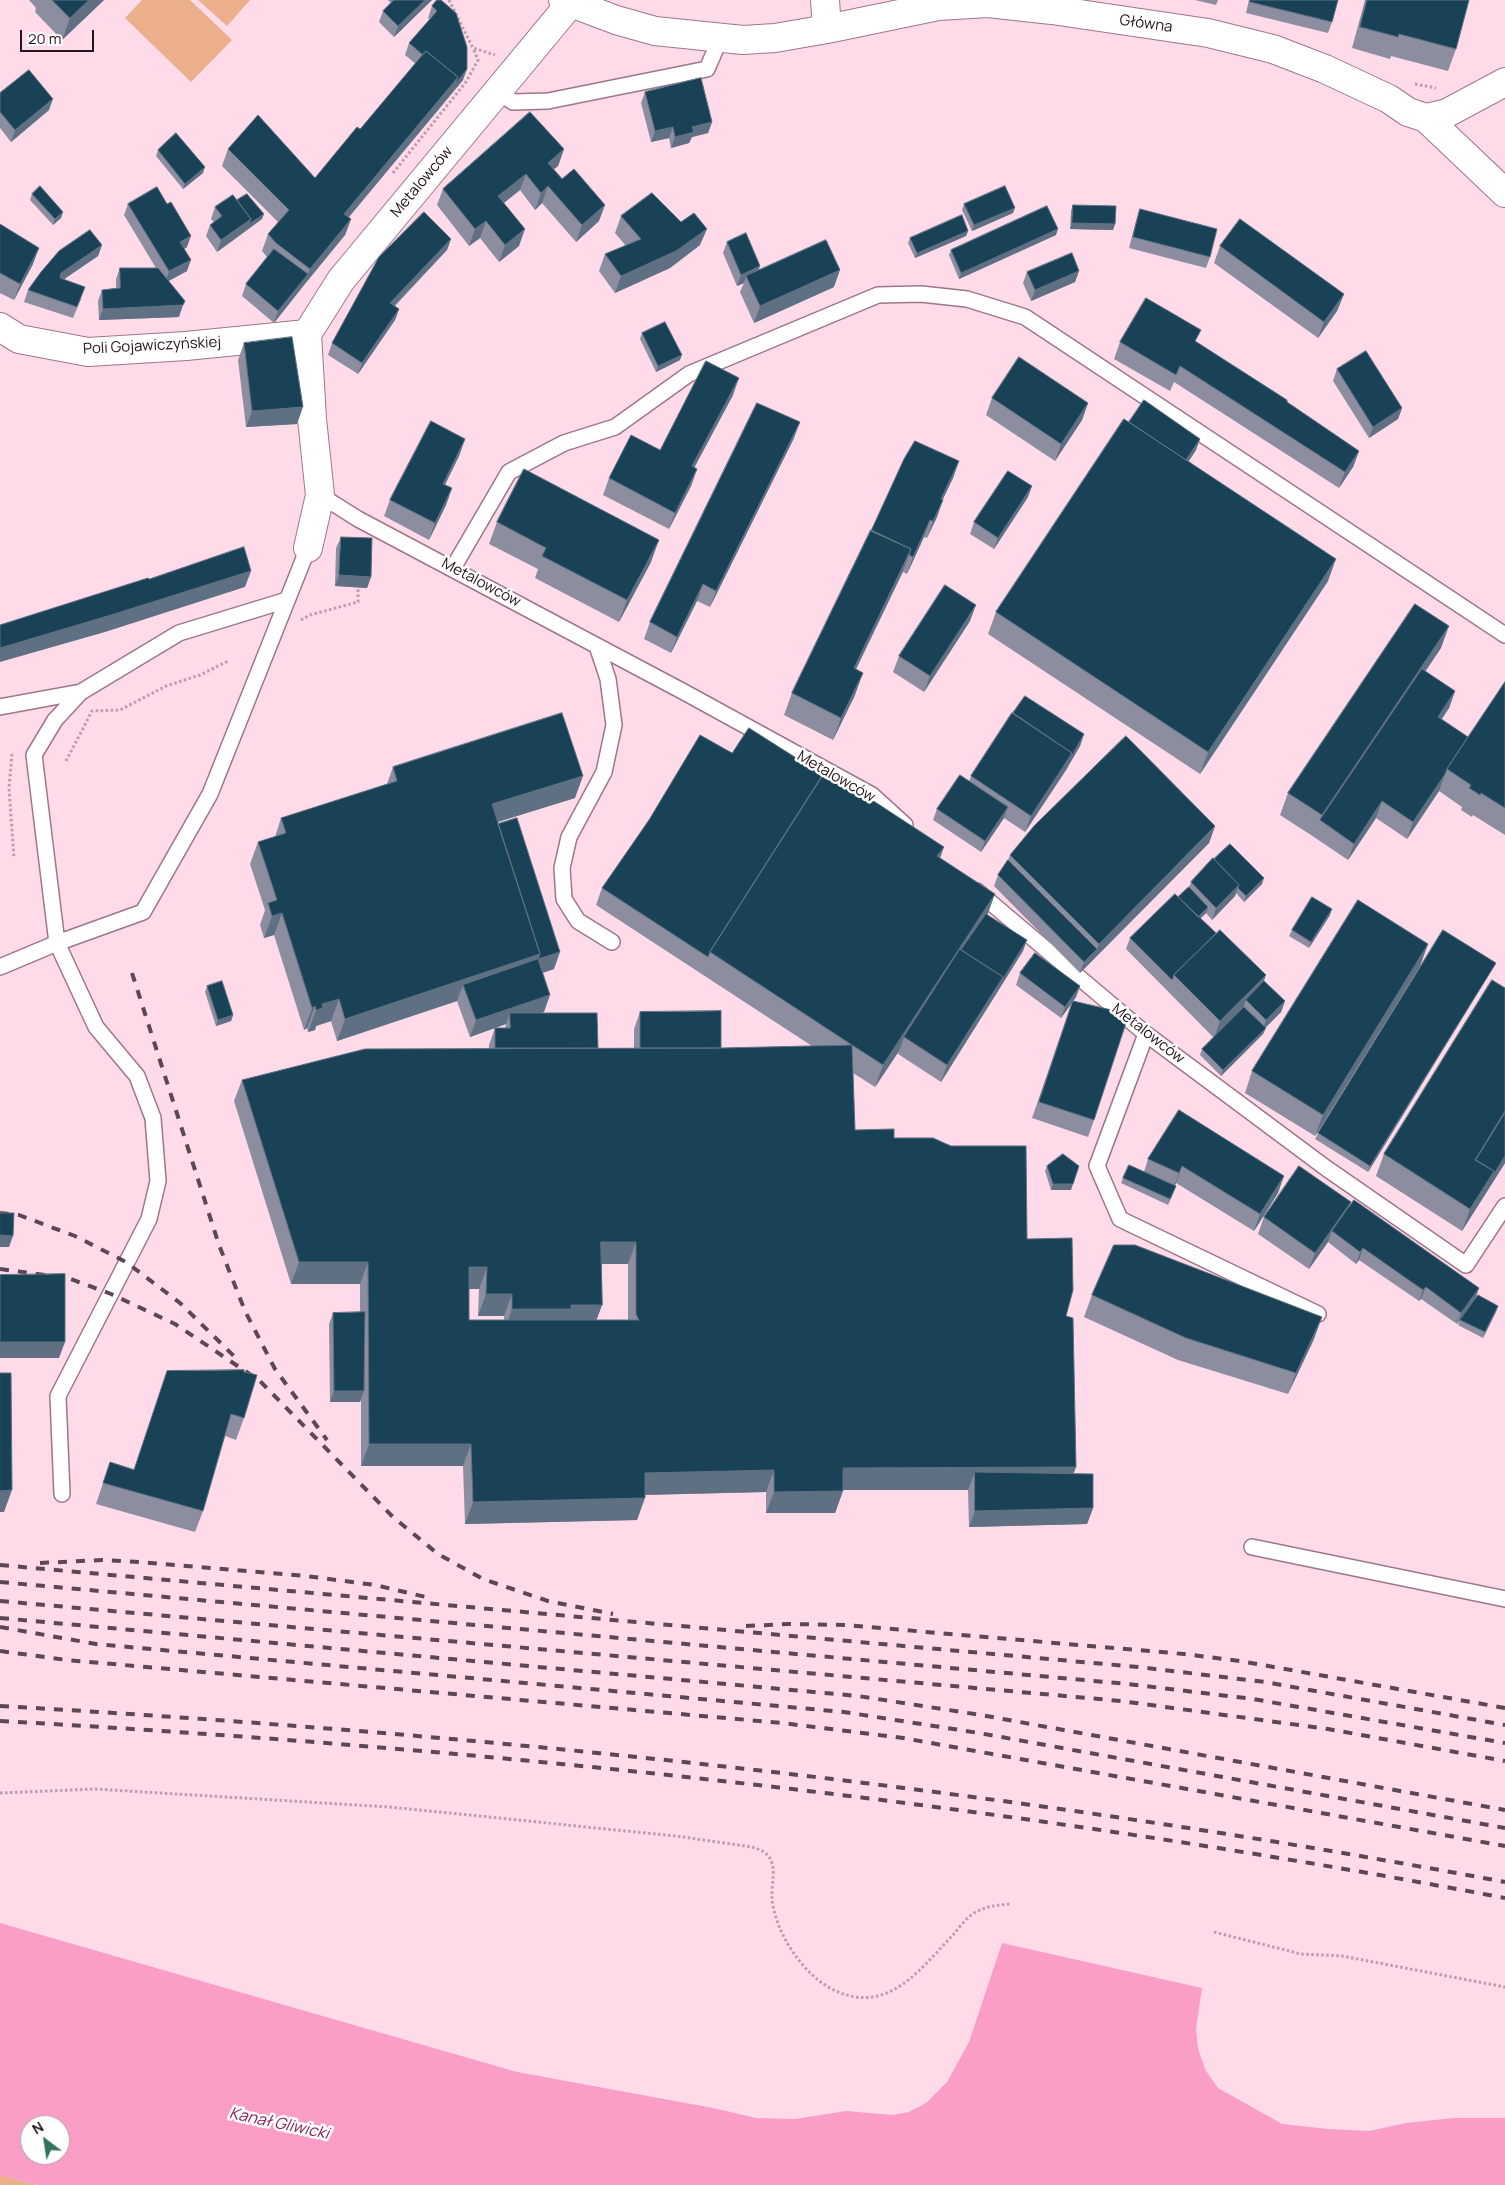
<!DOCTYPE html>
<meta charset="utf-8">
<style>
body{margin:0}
#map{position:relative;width:1505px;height:2185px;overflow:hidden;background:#ffdae9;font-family:Manrope,sans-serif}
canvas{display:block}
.north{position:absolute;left:20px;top:2115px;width:50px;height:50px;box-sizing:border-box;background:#fff;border:1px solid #a7a1a3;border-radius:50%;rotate:329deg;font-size:14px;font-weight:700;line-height:20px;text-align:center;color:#23131a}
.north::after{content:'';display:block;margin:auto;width:18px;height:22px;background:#32715f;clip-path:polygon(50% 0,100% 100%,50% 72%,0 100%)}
.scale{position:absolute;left:20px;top:30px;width:74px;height:22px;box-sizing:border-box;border:2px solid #23131a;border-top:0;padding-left:6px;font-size:15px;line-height:18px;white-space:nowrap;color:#23131a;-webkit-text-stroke:4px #fff;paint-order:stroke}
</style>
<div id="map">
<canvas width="1505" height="2185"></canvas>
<div class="north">N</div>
<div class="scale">20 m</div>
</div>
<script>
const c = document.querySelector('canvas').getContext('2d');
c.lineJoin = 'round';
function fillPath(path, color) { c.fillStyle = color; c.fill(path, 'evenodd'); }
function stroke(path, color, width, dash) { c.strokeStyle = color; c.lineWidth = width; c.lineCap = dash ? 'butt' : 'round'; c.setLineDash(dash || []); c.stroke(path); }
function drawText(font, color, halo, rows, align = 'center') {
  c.font = font + ' Manrope,sans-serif'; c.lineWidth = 5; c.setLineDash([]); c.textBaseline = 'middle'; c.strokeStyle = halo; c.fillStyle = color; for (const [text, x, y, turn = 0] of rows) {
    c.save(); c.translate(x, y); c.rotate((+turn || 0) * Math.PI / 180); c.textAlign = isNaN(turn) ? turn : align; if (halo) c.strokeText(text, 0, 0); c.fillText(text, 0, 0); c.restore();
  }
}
const green = new Path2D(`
 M142 0H190L232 40 191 82 125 18Z
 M198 0H250L227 26Z
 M0 2175 38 2185H0Z`);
const water = new Path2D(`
 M0 1923 517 2072 713 2108 756 2118 795 2119 846 2111 893 2115 909 2112 926 2103 947 2082 969 2042 1002 1943 1202 1988 1196 2029 1198 2049 1206 2071 1218 2088 1282 2124 1328 2129 1369 2131 1406 2123 1454 2118H1505V2185H38L0 2175ZM30 2125H60V2155H30Z`);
const path = new Path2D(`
 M449 0 473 48 495 55
 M1415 84 1436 88
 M393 173 466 82 478 60 473 48
 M301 620 310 615 358 602V587
 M12 754 9 788 14 858
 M66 761 92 711 120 710 166 686 200 675 228 661
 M0 1793 95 1789 389 1807 676 1836 752 1847C758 1849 765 1851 769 1857 777 1868 771 1885 772 1898 775 1933 804 1977 836 1991 889 2015 921 1968 953 1935 959 1928 966 1918 974 1913 986 1906 998 1905 1011 1904
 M1214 1932 1301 1954 1342 1956 1505 1987`);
const service = new Path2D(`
 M498 92 513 102 548 101 707 69 720 39
 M320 495 358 519 684 692 872 795 905 825
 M453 568 509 472 564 443 615 427 689 374 878 295 921 294 967 299 1025 317 1505 635
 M597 646 608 679 614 725 604 772 569 837 562 868 564 899 578 921 612 942
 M0 707 81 692
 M977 891 1146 1034 1326 1168 1466 1265 1505 1206
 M0 967 57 943 143 912 210 794 308 548
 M1146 1034 1097 1166 1120 1219 1318 1314
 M62 1494 58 1396 149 1219 158 1181 153 1118 137 1076 96 1027 57 943 34 755 55 720 81 692 179 633 287 600
 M1252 1547 1505 1599`);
const minor = new Path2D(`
 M563 0 616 20 655 31 743 40 775 38 827 29 938 6 988 3 1052 10 1208 33 1273 49 1325 69 1389 99 1408 112 1426 118 1505 193
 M825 0 827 29
 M1426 118 1447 113 1505 82
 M0 327 19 339 88 352 186 346 307 334
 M308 548 320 495 312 419 307 334 341 280 570 4`);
const rail = new Path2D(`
 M132 973 219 1245 245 1311 275 1369 327 1440
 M0 1213 19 1215 75 1236 126 1262 180 1303 240 1362
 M0 1269 68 1278 111 1294 175 1324 260 1381 393 1517 438 1554 483 1579 548 1601 613 1614
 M40 1563 102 1560 139 1562 306 1576 375 1585 430 1598
 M0 1565 1138 1667 1265 1682 1505 1725
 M0 1582 1128 1684 1253 1699 1505 1743
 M0 1601 1121 1701 1328 1729 1505 1761
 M0 1618 858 1696 981 1715 1505 1810
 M746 1626 788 1624 845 1625 1184 1654 1240 1661 1505 1708
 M0 1627 96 1644 844 1712 979 1733 1505 1828
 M0 1651 67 1660 782 1723 903 1738 1505 1846
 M0 1706C505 1735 1008 1789 1505 1882
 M0 1721C504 1749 1009 1804 1505 1898`);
const wall = new Path2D(`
 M29 0H104L62 40 35 12 36 8Z
 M388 0H432L394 37 379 22 383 11 391 3Z
 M437 0 463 80 349 217 351 219 345 235 304 285 274 323 242 296 246 284 267 257 262 251 268 234 278 222 222 166 228 149 315 178 360 129 416 64 405 55 409 43 430 19 428 18 432 6Z
 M1195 0H1218L1216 5Z
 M1249 0H1338L1332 22 1328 33 1246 13Z
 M1365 0H1469L1456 49 1448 71 1391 56 1390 59 1352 48Z
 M645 92 712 122 708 133 692 137 689 143 671 148 669 138 651 142 641 103Z
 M0 93 49 110 11 142 0 128Z
 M564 149 558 166 554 169 599 221 576 242 542 203 535 210 520 190 504 203 519 246 499 262 480 238 469 246 437 205 443 189Z
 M158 150 203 173 183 189 156 156Z
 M32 194 63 212 61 218 53 225 30 200Z
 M237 200 262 219 217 252 206 236 210 225 214 222 211 219 215 207Z
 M128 204 187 247 184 249 187 271 168 281 179 317 99 320 98 301 102 290 116 288V279L120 268H156L124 215Z
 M964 204 1013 213 972 231 962 210Z
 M1073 205 1115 224 1113 230 1070 229 1071 211Z
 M1140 209 1210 257 1206 268 1129 248 1136 221Z
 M621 216 700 245 670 268 615 293 599 271 605 254 626 246 615 233Z
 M0 224 33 264 14 300 0 293Z
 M968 231 966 236 915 258 908 243 910 238Z
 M1056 235 959 279 949 255 951 250Z
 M451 239 447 250 395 306 399 309 395 320 358 374 328 355 332 343Z
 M727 242 759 270 834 287 754 323 740 292 744 283 737 286 723 253Z
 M102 245 98 256 64 279 81 299 73 318 24 302 28 290Z
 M1220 246 1344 294 1337 311 1318 338 1214 263Z
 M1079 271 1075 282 1031 301 1023 283 1027 272Z
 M642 333 680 360 656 372 640 339Z
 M1120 342H1196L1359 451 1353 467 1339 488 1174 382 1170 391 1114 359Z
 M244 343 297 424 246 427 238 360Z
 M1337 369 1402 408 1398 419 1369 438 1333 381Z
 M733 395 694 468 697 469 691 486 669 529 603 495 609 478 660 450Z
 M992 398 1088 403 1082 420 1055 461 986 415Z
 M1129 422 1196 450 1189 461 1328 581 1200 774 988 634 996 612Z
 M794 438 710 607 697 601 671 653 644 639 650 622Z
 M465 439 459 456 445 485 452 488 446 505 429 540 384 516 390 500Z
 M959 461 953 478 942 500 937 517 927 538 924 537 907 574 903 572 856 669 855 695 833 740 784 715 792 693Z
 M1028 497 994 549 970 534 974 522Z
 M497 522 651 562 619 622 535 578 538 569 489 544Z
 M341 537 371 577 367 588 335 586 336 548Z
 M970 621 924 692 893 672 899 656Z
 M1441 648 1425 671 1455 691 1449 708 1442 719 1468 737 1505 682V835L1473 815 1472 817 1461 810 1462 807 1439 791 1407 839 1376 818 1348 860 1314 837 1280 815 1288 793Z
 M1084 734 1080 746 1066 770 1025 832 1004 818 981 852 933 820 937 809 969 782 971 776Z
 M732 753 940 858 988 915 1023 951 941 1082 898 1054 899 1051 875 1087 853 1073 855 1130 894 1138 1027 1239 1066 1316 1076 1467 1073 1473 1093 1508 1087 1524 969 1527 968 1490H843L835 1513H766V1492L645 1495 637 1520 465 1524 463 1466H361V1399L360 1402H330L329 1324 333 1313 360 1312V1284H291L234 1101 242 1080 489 1049V1045L495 1028H505L506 1024 470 1037 457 1001 337 1041 331 1021 316 1026 315 1030 308 1032 307 1028 304 1030 274 935 264 938 260 925 265 910 250 864 258 842 275 837 281 818 387 784 393 767 575 798 498 822 554 969 543 973 544 1012 540 1013 598 1048H634V1029L640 1012 721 1048 812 1046 596 905 602 888ZM602 1264H628V1320H596L602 1305ZM469 1289H479L478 1316H504V1320H469Z
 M1215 826 1209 843 1080 973 994 886 998 875 1008 860 1010 855Z
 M1191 882 1262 884 1244 902 1236 893 1235 896 1212 920 1206 913 1200 918 1285 1001 1281 1012 1265 1028 1263 1034 1221 1076 1200 1055 1202 1049 1214 1038 1126 949 1130 938 1178 897 1189 887Z
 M1330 915 1309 948 1289 936 1292 930Z
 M1428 944 1420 966 1315 1136 1245 1093 1252 1071Z
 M1496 963 1493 968 1368 1172 1315 1139 1318 1133Z
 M1020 973 1080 986 1076 997 1073 1001 1094 1120 1088 1137 1032 1118 1072 1003 1061 1018 1016 985Z
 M207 986 233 1015 231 1021 216 1026 205 992Z
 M1505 988V1163L1462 1231 1376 1176 1384 1154Z
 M1179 1110 1278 1193 1254 1231 1176 1183 1175 1186H1176L1174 1192 1168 1205 1121 1183 1123 1178 1144 1172 1148 1159Z
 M1047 1166 1071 1190H1051L1045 1171Z
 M1349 1207 1479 1288 1475 1299 1498 1306 1483 1338 1458 1325 1460 1320 1457 1324 1421 1299 1419 1301 1359 1260 1356 1264 1328 1242 1309 1269 1258 1234 1264 1217Z
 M1092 1295 1314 1339 1288 1394 1178 1360 1084 1317Z
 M167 1371 244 1418 236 1440 225 1436 203 1511 195 1532 96 1504 110 1462 134 1469Z`);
const shadedWall = new Path2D(`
 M89 0H104L62 40 70 18Z
 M425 0H432L394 37 398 26Z
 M467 69 463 80 338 230 344 214 458 77Z
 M53 99 49 110 11 142 15 130Z
 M712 122 708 133 692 137 689 143 671 148 675 137 692 127Z
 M673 127 669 138 651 142 655 131Z
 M564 149 558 166 542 179 548 163Z
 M205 167 203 173 183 189 185 184Z
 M526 174 520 190 492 212 498 196Z
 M548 186 542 203 535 210 541 193Z
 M605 205 599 221 576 242 582 225Z
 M1015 208 1013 213 972 231 974 225Z
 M63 212 61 218 53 225 55 219Z
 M264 214 262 219 217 252 221 240 251 219Z
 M351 219 345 235 304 285 274 323 278 311 308 274 310 269Z
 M486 221 480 238 469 246 475 229Z
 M1072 223 1115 224 1113 230 1070 229Z
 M525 229 519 246 499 262 505 245Z
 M707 229 700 245 670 268 615 293 621 276Z
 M1058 229 1056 235 959 279 961 273Z
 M968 231 966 236 915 258 917 253Z
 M191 236 187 247 176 253 180 242Z
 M451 239 447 250 386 314 390 303Z
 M102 245 98 256 57 284 61 273Z
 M39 248 33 264 14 300 20 284Z
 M191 260 187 271 165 283 169 271Z
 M760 266 756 277 746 276 744 283 737 286 741 275Z
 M840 270 834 287 754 323 760 306Z
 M1079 271 1075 282 1031 301 1035 290Z
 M1344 294 1337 311 1318 338 1324 322Z
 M183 305 179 317 99 320 103 309Z
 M399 309 395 320 358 374 362 363Z
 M682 355 680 360 656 372 658 366Z
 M739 378 733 395 686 483 692 466Z
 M1088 403 1082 420 1055 461 1061 444Z
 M303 407 297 424 246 427 252 411Z
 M1402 408 1398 419 1369 438 1373 427Z
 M800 422 794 438 710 607 716 591Z
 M465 439 459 456 437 500 443 484Z
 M1200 439 1196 450 1176 480 1180 469Z
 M1359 451 1353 467 1339 488 1345 472Z
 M959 461 953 478 935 516 941 499Z
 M697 469 691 486 669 529 675 513Z
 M1032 486 1028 497 994 549 998 538Z
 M452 488 446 505 429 540 435 523Z
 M943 500 937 517 927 538 933 521Z
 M930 520 924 537 907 574 913 557Z
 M659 540 651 562 619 622 627 600Z
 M911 549 903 571 846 690 854 668Z
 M1336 559 1328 581 1200 774 1208 752Z
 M251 571 245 587 105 632 0 662V648Z
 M339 575 371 577 367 588 335 586Z
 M703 584 697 601 671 653 677 637Z
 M976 605 970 621 924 692 930 676Z
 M1449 626 1441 648 1324 823 1320 820 1322 815Z
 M863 673 855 695 833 740 841 718Z
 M1455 691 1449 708 1432 733 1438 717Z
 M1084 734 1080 746 1066 770 1025 832 1031 816Z
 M1445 774 1439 791 1407 839 1413 822Z
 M583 776 575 798 484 826 492 804Z
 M1382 801 1376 818 1348 860 1354 844Z
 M1008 807 1004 818 981 852 985 841Z
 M1215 826 1209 843 1080 973 1084 962 1097 949 1099 944Z
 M944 847 936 869 937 856Z
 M1264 878 1262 884 1244 902 1246 896Z
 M1239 885 1235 896 1212 920 1216 908Z
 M995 894 987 916 904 1037 899 1051 875 1087 883 1065Z
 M1208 907 1206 913 1193 926 1195 920Z
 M1332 909 1330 915 1309 948 1311 942Z
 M282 913 274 935 264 938 272 916Z
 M1027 940 1023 951 941 1082 947 1065 1003 977Z
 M1428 944 1420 966 1315 1136 1323 1115Z
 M560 952 554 969 468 997 463 985 457 1001 337 1041 345 1019 540 954Z
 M1496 963 1493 968 1368 1172 1370 1166Z
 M1266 975 1260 992 1246 1000 1242 1010 1214 1038 1220 1021Z
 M1080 986 1076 997 1061 1018 1065 1007Z
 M550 995 544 1012 510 1023V1013L506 1024 470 1037 476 1020Z
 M339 999 331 1021 316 1026 315 1030 308 1032 316 1010 322 1004Z
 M1285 1001 1281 1012 1262 1031 1266 1020Z
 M315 1006 307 1028 304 1030 312 1008Z
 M233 1015 231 1021 216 1026 218 1020Z
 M1266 1028 1263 1034 1221 1076 1223 1070Z
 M1505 1111V1120L1476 1167 1475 1160Z
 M1505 1156V1163L1462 1231 1470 1209 1494 1171Z
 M1182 1166 1176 1183 1173 1189 1179 1173Z
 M1284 1176 1278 1193 1254 1231 1260 1214Z
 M1053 1184H1073L1071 1190H1051Z
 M1351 1202 1345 1219 1332 1231 1328 1242 1309 1269 1315 1253Z
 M0 1235 13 1236 9 1247H0Z
 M601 1242H636L628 1264H593Z
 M1363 1248 1359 1260 1356 1264 1360 1252Z
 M299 1262H368L360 1284H291Z
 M469 1267H487L479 1289H461Z
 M1426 1287 1421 1299 1419 1301 1423 1290Z
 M1479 1288 1475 1299 1457 1324 1461 1313Z
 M486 1294H512L504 1316H478Z
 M571 1305H602L594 1327 504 1331 512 1309Z
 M1498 1306 1496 1312 1483 1338 1485 1332Z
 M1322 1317 1314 1339 1288 1394 1296 1373Z
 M0 1342H65L59 1358H0Z
 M334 1391H364L360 1402H330Z
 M369 1444H471L463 1466H361Z
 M1076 1467 1068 1489 975 1472 968 1490H835L843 1468Z
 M774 1470 766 1492 637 1495 645 1473Z
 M12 1490 4 1512H0V1491Z
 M843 1491 835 1513H766L774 1492Z
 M645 1498 637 1520 465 1524 473 1502Z
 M1093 1508 1087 1524 969 1527 975 1511Z`);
const building = new Path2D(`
 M52 0H89L70 18Z
 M394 0H425L398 26 383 11Z
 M437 0H441L456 13 467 47V69L456 83 458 77 426 51 423 55 409 43 437 11 432 6Z
 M1250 0H1338L1332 22 1250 2Z
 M1367 0H1469L1456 49 1399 34 1398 37 1360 27Z
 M426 51 458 77 344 214 351 219 310 269 276 243 268 234 289 210 228 149 258 115 315 178 357 127 360 129Z
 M29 70 53 99 15 130 0 112V93Z
 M701 78 712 122 692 127 694 132 675 137 673 127 655 131 645 92Z
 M530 112 564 149 548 163 562 179 574 169 605 205 582 225 548 186 541 193 526 174 498 196 525 229 505 245 486 221 475 229 443 189Z
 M176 133 205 167 185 184 158 150Z
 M40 186 63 212 55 219 32 194Z
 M1005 186 1015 208 974 225 964 204Z
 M157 187 167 204 171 202 191 236 180 242 191 260 169 271 128 204Z
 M652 193 681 222 694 213 707 229 676 251 621 276 605 254 641 239 621 216Z
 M247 194 264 214 249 224 251 219 237 200Z
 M233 195 251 219 221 240 210 225 222 216 215 207Z
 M1073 205 1116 206 1115 224 1072 223Z
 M1047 206 1058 229 961 273 951 250Z
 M1140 209 1217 229 1210 257 1133 237Z
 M424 212 451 239 390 303 399 309 362 363 332 343 379 257Z
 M962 215 968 231 917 253 910 238Z
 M1240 219 1344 294 1324 322 1220 246Z
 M0 224 39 248 20 284 0 273Z
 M90 230 102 245 61 273 60 278 85 287 77 307 28 290 41 272 59 251Z
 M746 233 760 266 741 275 727 242Z
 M826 240 840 270 760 306 746 276Z
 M274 249 308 274 278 311 246 284Z
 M1072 253 1079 271 1035 290 1027 272Z
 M120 268H158L185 301 183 305 103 309 102 290 120 288Z
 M1146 298 1201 330 1195 341 1287 400V402L1359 451 1345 472 1180 366 1176 375 1120 342Z
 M665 322 682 355 658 366 642 333Z
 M292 337 303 407 252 411 244 343Z
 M1366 351 1402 408 1373 427 1337 369Z
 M1019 357 1088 403 1061 444 992 398Z
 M706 361 739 378 692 466 697 469 675 513 609 478 631 435 660 450Z
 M1144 400 1200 439 1186 460 1129 422Z
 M757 403 800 422 716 591 703 584 677 637 650 622Z
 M1124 419 1336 559 1208 752 996 612Z
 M431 421 465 439 443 484 452 488 435 523 390 500Z
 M915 441 959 461 941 499 943 500 933 521 930 520 913 557 909 555 911 549 871 531 904 459Z
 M524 469 659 540 627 600 542 556 546 548 497 522Z
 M1008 471 1032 486 998 538 974 522Z
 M871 530 911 549 854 668 863 673 841 718 792 693Z
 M341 537 372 538 371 577 339 575Z
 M244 547 251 571 111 615 0 648V625L148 578 149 579Z
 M945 585 976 605 930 676 899 656Z
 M1415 604 1449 626 1322 815 1288 793Z
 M1422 669 1455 691 1438 717 1468 737 1447 769 1445 774 1413 822 1382 801 1354 844 1320 820Z
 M1505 682V808L1481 793 1480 795 1469 788 1471 785 1447 769Z
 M1025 696 1084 734 1070 759 1072 753 1013 713Z
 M562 713 583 776 492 804 540 954 345 1019 339 999 322 1004 323 1008 316 1010 315 1006 312 1008 282 913 272 916 268 903 277 900 258 842 286 833 281 818 397 781 393 767Z
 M1012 713 1072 753 1031 816 971 776Z
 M749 728 823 775 710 952 708 957 602 888 649 820 700 735 732 753Z
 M1126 736 1215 826 1099 944 1010 855 1034 826Z
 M826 770 944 847 937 856 995 894 883 1065 852 1045 855 1130 894 1129V1138H933L951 1146H1026L1027 1239 1072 1238 1073 1290 1066 1316 1073 1318 1076 1467 843 1468V1491L774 1492V1470L645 1473V1498L473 1502 471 1444H369L368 1262H299L242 1080 365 1049 723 1048 852 1045 710 952ZM601 1242H636V1314L639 1320H469V1267H487L486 1294H512V1309H571V1305H602Z
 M960 775 1008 807 985 841 937 809Z
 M517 818 560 952 538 959 540 954 498 824Z
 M1230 844 1264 878 1246 896 1238 888 1239 885 1214 859Z
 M1213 858 1239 885 1216 908 1191 882Z
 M1008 860 1097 949 1084 962 998 875Z
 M1189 887 1208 907 1198 917 1178 897Z
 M1175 894 1216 933 1174 975 1172 980 1130 938Z
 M1312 897 1332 909 1311 942 1292 930Z
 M1358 900 1428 944 1323 1115 1252 1071Z
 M986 914 1027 940 1001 982 1003 977 961 950Z
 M1220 930 1266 975 1220 1021 1174 975Z
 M1443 930 1496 963 1370 1166 1318 1133Z
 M960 949 1003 977 947 1065 904 1037Z
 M1035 953 1080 986 1065 1007 1020 973Z
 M538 959 550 995 476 1020 463 985Z
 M1492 980 1505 988V1111L1475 1160 1494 1171 1470 1209 1384 1154Z
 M222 981 233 1015 218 1020 207 986Z
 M1264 981 1285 1001 1266 1020 1246 1000Z
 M1073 1001 1129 1014 1094 1120 1039 1102Z
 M1244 1007 1266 1028 1223 1070 1202 1049Z
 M721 1011V1048H640V1012Z
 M510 1013H597L598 1048H495V1028H510Z
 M1179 1110 1284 1176 1260 1214 1182 1166 1179 1173 1148 1159Z
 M1505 1113V1156L1492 1177 1494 1171 1476 1160Z
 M1063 1154 1079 1166 1073 1184H1053L1047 1166Z
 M1129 1165 1176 1186 1170 1199 1123 1178Z
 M1299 1166 1351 1202 1315 1253 1264 1217Z
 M1354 1200 1479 1288 1461 1313 1426 1287 1423 1290 1363 1248 1360 1252 1332 1231Z
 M0 1213H14L13 1236 0 1235Z
 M1114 1245H1135L1322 1317 1296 1373 1186 1338 1092 1295Z
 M65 1274V1342H0V1275Z
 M1478 1295 1498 1306 1485 1332 1460 1320Z
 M365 1312 364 1391H334L333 1313Z
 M244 1370V1372L257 1375 244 1418 231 1414 203 1511 103 1483 110 1462 134 1470 167 1371Z
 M0 1373H11L12 1490 0 1491Z
 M975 1472 1093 1474V1508L975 1511Z`);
const streetNames = [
 ["Główna",1146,24,8],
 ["Metalowców",422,182,-50],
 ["Poli Gojawiczyńskiej",152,346,-3],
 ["Metalowców",481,583,28],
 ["Metalowców",836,777,30],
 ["Metalowców",1148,1034,38]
];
const waterNames = [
 ["Kanał Gliwicki",279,2124,12]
];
fillPath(green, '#ecaf8b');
fillPath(water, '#fa9ec8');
stroke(service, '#9f7688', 18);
stroke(minor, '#9f7688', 30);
stroke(path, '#bc9daa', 3, [2.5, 2.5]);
stroke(service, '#fff', 15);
stroke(minor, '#fff', 28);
stroke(rail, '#5d4750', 4, [9, 9]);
fillPath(wall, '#8c8ea0');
fillPath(shadedWall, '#5e7082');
fillPath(building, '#194256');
stroke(building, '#5e7082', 1);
drawText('15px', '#23131a', '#fff', streetNames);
drawText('italic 16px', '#89205a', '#fff', waterNames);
</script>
